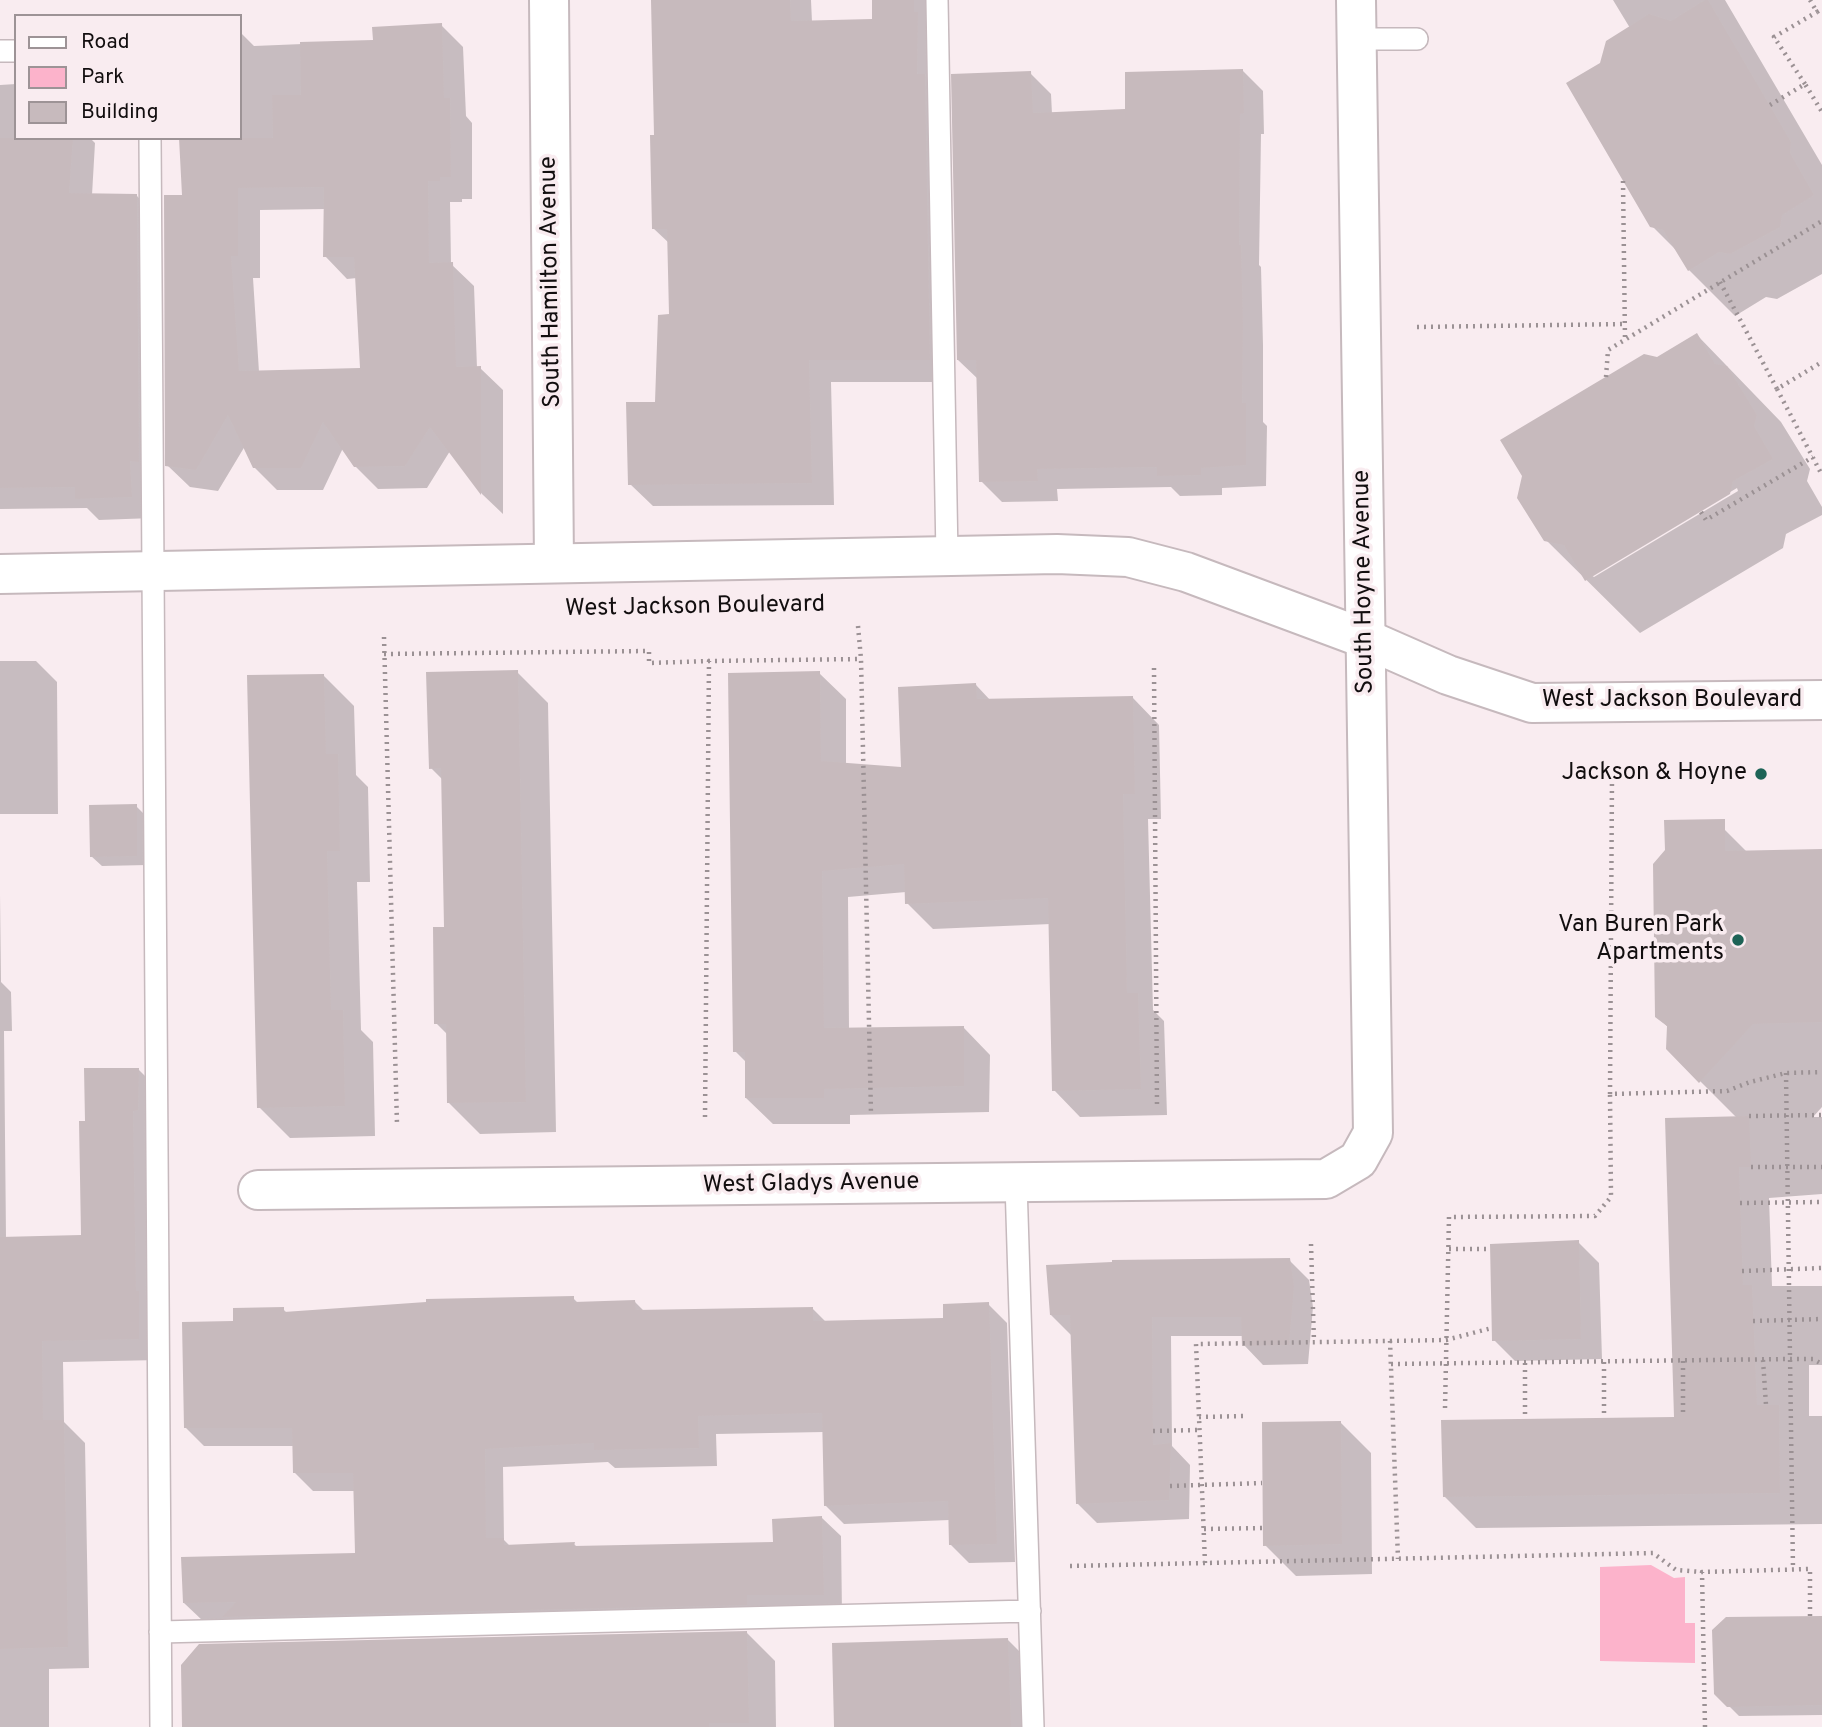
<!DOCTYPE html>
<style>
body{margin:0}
#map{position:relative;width:1822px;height:1727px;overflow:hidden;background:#f9ecf0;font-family:Overpass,sans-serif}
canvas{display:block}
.legend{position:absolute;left:14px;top:14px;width:228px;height:126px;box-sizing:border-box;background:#f9ecf0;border:2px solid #9d9396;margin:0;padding:9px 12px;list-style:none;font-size:21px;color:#120e0f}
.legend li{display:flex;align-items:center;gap:14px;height:35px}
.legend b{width:35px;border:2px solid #9d9396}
</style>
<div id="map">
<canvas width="1822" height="1727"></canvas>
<ul class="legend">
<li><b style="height:9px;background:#fff"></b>Road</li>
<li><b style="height:19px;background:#fcb3cb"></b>Park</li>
<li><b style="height:19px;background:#c7babd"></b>Building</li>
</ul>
</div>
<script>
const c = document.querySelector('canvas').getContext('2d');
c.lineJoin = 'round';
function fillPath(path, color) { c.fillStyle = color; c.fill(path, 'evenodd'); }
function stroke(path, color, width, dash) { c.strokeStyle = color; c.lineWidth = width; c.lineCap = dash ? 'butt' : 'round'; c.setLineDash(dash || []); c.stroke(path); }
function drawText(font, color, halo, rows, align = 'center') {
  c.font = font + ' Overpass,sans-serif'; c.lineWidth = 7; c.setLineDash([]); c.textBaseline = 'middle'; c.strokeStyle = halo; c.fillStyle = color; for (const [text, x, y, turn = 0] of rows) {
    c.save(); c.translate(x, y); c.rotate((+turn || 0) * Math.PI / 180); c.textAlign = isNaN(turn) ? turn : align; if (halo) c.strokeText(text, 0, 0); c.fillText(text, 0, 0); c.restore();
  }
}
const green = new Path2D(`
 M1651 1565 1674 1578 1685 1577V1623H1695V1663L1600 1661V1567Z`);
const shadow = new Path2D(`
 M653 0H811L812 22 874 21 873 0H940L952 382H831L834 505 653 506 630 484 657 404 671 316 670 244 653 228 656 137Z
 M1613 0H1725L1822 165V274L1777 299 1766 297 1735 316 1689 270 1681 255 1652 226 1601 64 1630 28Z
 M441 25 463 47 466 116 472 123V199H462V202H450L451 264 474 286 477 368H480L503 390V514L482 494 450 451 427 488 378 489 355 466 343 448 323 490H277L254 467 245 446 218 491 190 487 167 465 184 197 240 138V32L254 46 375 41ZM326 209 325 256 347 279 357 278 362 370 259 372 253 278H260V210Z
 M1242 70 1263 91 1264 134H1261L1259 265 1261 267 1263 345V422L1267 426 1266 486 1222 488V495L1180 496 1171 487 1057 489 1058 501 1002 502 981 481 979 380 958 360 1030 73 1051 94 1052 114 1126 111Z
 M16 84V138H90L95 143 92 195 137 196 158 218 153 518 99 520 87 508 0 509V85Z
 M1697 335 1781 422 1810 469 1807 481 1822 507V515L1786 534 1783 548 1640 633 1546 540 1658 359ZM1737 488 1738 491 1594 577 1591 575Z
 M0 661H36L57 682 58 814H0Z
 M517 672 548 703 556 1132 480 1134 449 1103 448 1035 436 1023 445 928 443 780 431 768Z
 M819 673 846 699V764L903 769 976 685 991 701 1133 698 1159 725 1161 819H1148L1153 1010 1164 1021 1167 1115 1080 1117 1054 1090 1051 924 933 929 907 903 906 892 848 897 849 1029 964 1028 990 1055 989 1112 850 1115V1124H773L746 1098 747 1063 735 1051Z
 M323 675 354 706 356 775 368 787 370 882H357L361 1030 373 1042 375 1136 290 1138 259 1107Z
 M136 806 146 816 147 865 102 866 91 856Z
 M1716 821 1748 853 1822 851V1107L1813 1117H1822V1194L1769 1198 1772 1286H1822V1365H1809V1416H1822V1524L1476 1528 1445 1497 1676 1419 1737 1118 1668 1049 1669 1028 1656 1016Z
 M0 894 1 982 11 992 12 1031H4L6 1238 83 1237 87 1123 138 1069 160 1091V1360L63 1362 64 1422 85 1443 89 1668 49 1669V1727H0Z
 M1578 1242 1599 1263 1602 1359 1515 1361 1494 1340Z
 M1289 1260 1309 1280 1313 1307 1308 1364 1263 1365 1244 1345 1243 1336H1171L1172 1446 1190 1465 1189 1519 1097 1523 1077 1503 1071 1335 1051 1315Z
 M573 1298 578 1303 635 1302 644 1311 812 1308 826 1322 945 1320 988 1304 1007 1323 1015 1562 969 1563 950 1544V1520L844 1524 825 1505 824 1432 716 1434 717 1466 615 1468 608 1462 503 1467 504 1540 510 1546 574 1544 578 1548 775 1544 822 1518 841 1536 842 1614 203 1621 184 1603 357 1554 355 1491H313L294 1472V1446H204L186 1428 235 1323 283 1309 288 1314Z
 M1340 1422 1371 1453 1372 1574 1296 1576 1265 1545Z
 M1822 1618V1715L1739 1716 1716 1693Z
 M747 1633 775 1661 776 1727H184Z
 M1008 1640 1029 1661 1031 1727H836Z`);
const building = new Path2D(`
 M651 0H790L791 21 872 19V0H914V12H918L917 74H925L930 360H809L812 483 628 485 626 402H655L658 315 669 314 667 229H652L650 135H654Z
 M1705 0H1708L1791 142 1790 153 1814 195 1782 215 1780 227 1730 254 1719 252 1688 271 1663 230 1650 227 1566 83 1600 63 1606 41 1649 14 1671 21Z
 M442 23 444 98H450L451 177H440V181H428L429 263 453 262 456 367 481 366V495L430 427 405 466 354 467 323 422 301 468H253L228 415 196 470 165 466 164 195H182L179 138H273L272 95H301L300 42 373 40 372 27ZM324 187 323 257H354L360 368 239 371 231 256H238V188Z
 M1243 69 1244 113 1240 114 1239 245H1241L1243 323 1242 403H1246V465L1201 468V475L1157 476V467L1037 469 1038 481 979 482 976 360H957L951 74 1031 71 1033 113 1125 109V72Z
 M0 138H73L69 193 137 194 139 462 130 461 132 497 75 499V487L0 488Z
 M1697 333 1715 364 1727 366 1757 415 1754 426 1773 459 1733 481 1730 494 1585 581 1564 545 1544 541 1517 498 1522 476 1500 440 1644 354 1657 357Z
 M518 670 526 1102 447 1103 446 1024H434L433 927H444L441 768 429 769 426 672Z
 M820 671 821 761 901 767 898 687 976 683 977 699 1133 696 1135 794H1123L1127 993H1138L1141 1089 1052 1091 1048 898 905 904 904 864 822 871 824 1028 964 1026V1086L824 1089V1098H745V1052H733L728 673Z
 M324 674 326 754H338L340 851H327L331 1010H343L345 1106 257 1108 247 675Z
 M137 804V856L90 857 89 805Z
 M1725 819V851L1822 849V1022L1753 1024 1699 1083 1666 1049 1667 1026 1655 1017 1653 864 1665 850 1664 820Z
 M84 1068H139L138 1110 133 1111 136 1291H139V1339L42 1341 43 1420H64L68 1647 0 1649V1237L81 1235 79 1121H85Z
 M1749 1116 1751 1167H1739L1743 1285H1752L1757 1405H1779L1780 1493 1443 1497 1441 1420 1674 1417 1665 1118Z
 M1579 1240 1581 1339 1492 1341 1490 1244Z
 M1290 1258 1294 1286 1289 1345 1242 1346 1241 1317H1152L1153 1445 1171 1443 1169 1500 1076 1504 1070 1315H1050L1046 1265 1112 1262V1260Z
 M574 1296V1302L635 1300 636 1310 813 1307V1321L943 1318V1304L989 1302 997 1544 949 1545 948 1501 824 1506 822 1413 698 1416 699 1448 594 1450V1443L485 1449 486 1538H504V1545L575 1542 574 1546 773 1542 772 1519 822 1516 824 1595H747V1605L222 1617 236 1602 183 1603 181 1557 355 1553 353 1473H293L292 1428H184L182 1322 233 1321V1308L284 1307V1312L426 1302V1299Z
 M1341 1421 1342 1544 1263 1546 1262 1422Z
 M1822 1616V1705L1727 1707 1714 1694 1712 1630 1726 1617Z
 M747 1631 749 1723H709V1727H182L181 1665 199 1644Z
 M1008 1638 1011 1727H834L832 1643Z`);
const path = new Path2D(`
 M1810 0 1817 12 1822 9
 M1805 84 1774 37 1817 12
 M1770 105 1805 84 1822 112
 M1623 181 1625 339
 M1720 282 1777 389 1822 362
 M1417 327 1625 324
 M1606 377 1608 350 1822 221
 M1777 389 1822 475
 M1701 512 1706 520 1813 457
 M858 626 861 659 871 1114
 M384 637 397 1124
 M384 654 649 651V663L709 661
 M1154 668 1157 1107
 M1612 777 1610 1094 1727 1091 1750 1082 1786 1073 1822 1072
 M1786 1073 1793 1569
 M1749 1116 1822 1115
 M705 1117 709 661 861 659
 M1751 1167H1822
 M1740 1203 1822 1202
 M1311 1244 1314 1342
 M1449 1249H1490
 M1742 1271 1822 1268
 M1753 1321 1822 1319
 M1390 1341 1446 1340 1492 1328
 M1763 1360 1766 1405
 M1683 1361V1417
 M1604 1362V1418
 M1525 1363V1419
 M1391 1364 1789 1359H1813L1822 1364
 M1445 1408 1449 1217 1595 1216 1611 1197 1610 1094
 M1199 1417 1244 1416
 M1153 1431 1199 1430
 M1170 1486 1262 1483
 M1204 1529 1263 1528
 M1205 1563 1196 1344 1390 1341 1398 1559
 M1070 1566 1653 1553 1676 1570 1702 1572
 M1705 1727 1702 1572 1810 1569V1616`);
const service = new Path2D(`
 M937 0 947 556
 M1357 39H1417
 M0 51H16
 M150 138 161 1727
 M1016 1183 1033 1727
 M160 1632 1030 1611`);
const minor = new Path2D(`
 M549 0 554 563
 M258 1190 1326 1179 1358 1160 1373 1133 1356 0`);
const tertiary = new Path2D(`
 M0 574 1057 554 1128 557 1186 572 1366 639 1448 675 1532 703 1822 700`);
const markers = [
 [1761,774,7,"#1d6356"],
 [1738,940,7,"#1d6356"]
];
const streetNames = [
 ["South Hamilton Avenue",552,282,-91],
 ["South Hoyne Avenue",1365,582,-91],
 ["West Jackson Boulevard",695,608,-1],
 ["West Jackson Boulevard",1672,701],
 ["West Gladys Avenue",811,1185,-1]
];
const poiNames = [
 ["Jackson & Hoyne",1747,774],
 ["Van Buren Park",1724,926],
 ["Apartments",1724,954]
];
fillPath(green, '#fcb3cb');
fillPath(shadow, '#0003');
fillPath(building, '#c7babd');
stroke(service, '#c6b9bd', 24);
stroke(minor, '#c6b9bd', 42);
stroke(tertiary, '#c6b9bd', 42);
stroke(path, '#9b9194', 4.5, [2, 5]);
stroke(service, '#fff', 21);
stroke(minor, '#fff', 38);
stroke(tertiary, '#fff', 38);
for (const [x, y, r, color] of markers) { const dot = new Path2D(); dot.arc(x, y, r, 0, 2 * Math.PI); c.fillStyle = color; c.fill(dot); stroke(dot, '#f9ecf0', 2.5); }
drawText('24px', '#120e0f', '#f9ecf0', streetNames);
drawText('24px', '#120e0f', '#f9ecf0', poiNames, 'right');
</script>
